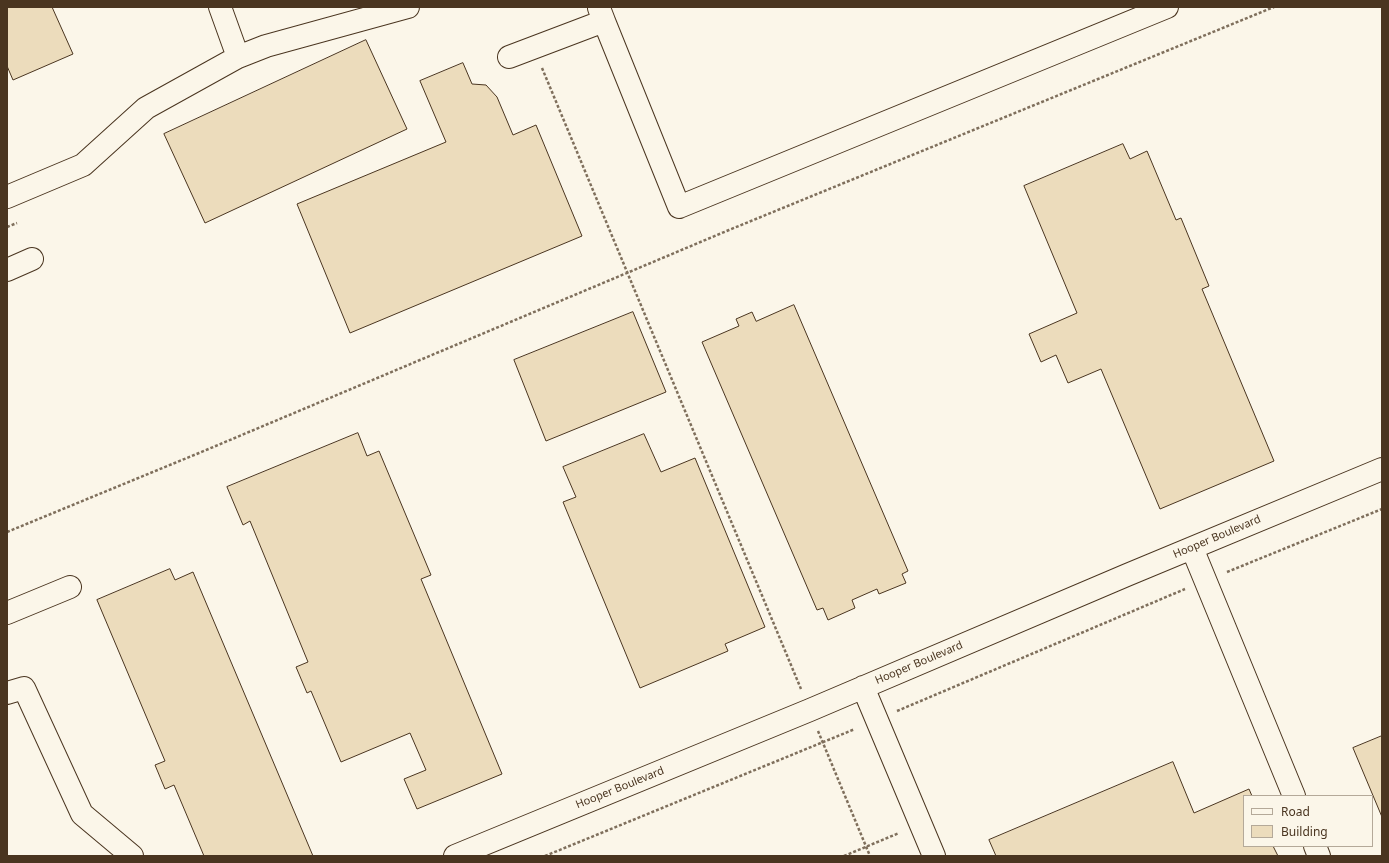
<!DOCTYPE html>
<style>
body{margin:0}
#map{position:relative;width:1389px;height:863px;overflow:hidden;background:#fbf6e9;font-family:"Noto Sans",sans-serif}
canvas{display:block}
.frame{position:absolute;inset:0;border:8px solid #4a3520;pointer-events:none}
.legend{position:absolute;left:1243px;top:795px;width:130px;height:52px;box-sizing:border-box;background:#fbf6e9;border:1px solid #b4a999;margin:0;padding:5px 7px;list-style:none;font-size:12px;color:#4a3520}
.legend li{display:flex;align-items:center;gap:8px;height:20px}
.legend b{width:20px;border:1px solid #b4a999}
</style>
<div id="map">
<canvas width="1389" height="863"></canvas>
<div class="frame"></div>
<ul class="legend">
<li><b style="height:5px;background:#fbf6e9"></b>Road</li>
<li><b style="height:11px;background:#ecdcbc"></b>Building</li>
</ul>
</div>
<script>
const c = document.querySelector('canvas').getContext('2d');
c.lineJoin = 'round';
function fillPath(path, color) { c.fillStyle = color; c.fill(path, 'evenodd'); }
function stroke(path, color, width, dash) { c.strokeStyle = color; c.lineWidth = width; c.lineCap = dash ? 'butt' : 'round'; c.setLineDash(dash || []); c.stroke(path); }
function drawText(font, color, halo, rows, align = 'center') {
  c.font = font + ' "Noto Sans",sans-serif'; c.lineWidth = 3; c.setLineDash([]); c.textBaseline = 'middle'; c.strokeStyle = halo; c.fillStyle = color; for (const [text, x, y, turn = 0] of rows) {
    c.save(); c.translate(x, y); c.rotate((+turn || 0) * Math.PI / 180); c.textAlign = isNaN(turn) ? turn : align; if (halo) c.strokeText(text, 0, 0); c.fillText(text, 0, 0); c.restore();
  }
}
const building = new Path2D(`
 M7 7H52L73 54 13 80 7 66Z
 M366 40 407 129 205 223 164 134Z
 M463 63 472 84 486 85 497 97 513 135 536 125 582 236 350 333 297 204 446 142 420 81Z
 M1123 144 1130 159 1147 151 1176 220 1181 218 1209 286 1202 289 1274 461 1160 509 1101 369 1068 383 1056 355 1041 362 1029 334 1077 313 1024 186Z
 M794 305 908 571 902 574 906 583 879 594 877 589 852 600 855 608 828 620 823 608 817 610 702 342 739 326 736 319 752 312 756 321Z
 M633 312 666 392 546 441 514 360Z
 M358 433 367 456 379 451 431 575 421 579 502 774 417 809 404 779 426 770 410 733 341 762 311 691 307 693 296 667 308 662 250 521 243 525 227 487Z
 M644 434 661 472 695 458 765 627 725 644 728 651 640 688 563 502 576 497 563 467Z
 M170 569 175 580 193 572 313 856H204L174 785 165 789 155 765 165 761 97 600Z
 M1382 736V817L1353 748Z
 M1173 762 1194 813 1249 789 1252 796H1244V846H1273L1278 856H996L989 840Z`);
const path = new Path2D(`
 M542 68 801 689
 M7 227 17 223
 M7 532 199 453 729 230 1274 7
 M1227 572 1382 509
 M897 711 1185 589
 M818 731 870 856
 M545 856 855 729
 M844 856 899 833`);
const minor = new Path2D(`
 M220 7 238 57
 M604 21 679 207 1167 7
 M509 57 604 21 599 8
 M7 197 83 165 146 108 238 57 266 46 408 7
 M7 270 32 259
 M1192 548 1294 796
 M7 613 70 587
 M863 687 934 856
 M7 693 24 688 82 814 132 856
 M1315 846 1319 856
 M455 856 810 710 1127 575 1382 469`);
const streetNames = [
 ["Hooper Boulevard",1217,537,-23],
 ["Hooper Boulevard",919,663,-23],
 ["Hooper Boulevard",620,788,-22]
];
fillPath(building, '#ecdcbc');
stroke(building, '#4a3520', 1);
stroke(minor, '#4a3520', 24);
stroke(path, '#7f6f5c', 2.5, [3, 2]);
stroke(minor, '#fbf6e9', 22);
drawText('11px', '#4a3520', '#fbf6e9', streetNames);
</script>
